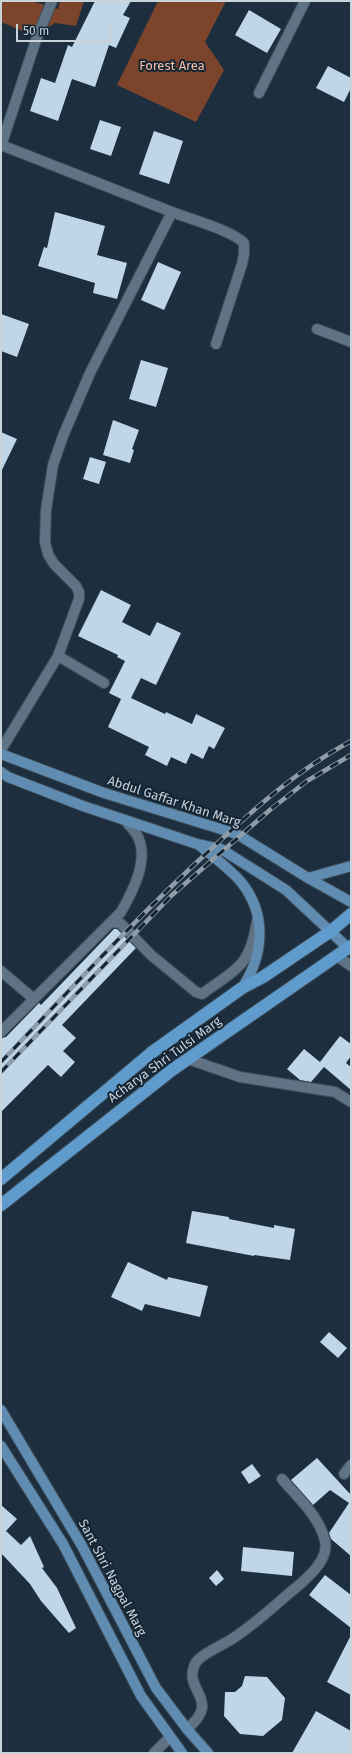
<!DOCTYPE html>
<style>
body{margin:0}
#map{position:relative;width:352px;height:1754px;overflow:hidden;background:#1d2f3e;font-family:"Fira Sans",sans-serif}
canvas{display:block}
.frame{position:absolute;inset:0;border:2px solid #c8d3dc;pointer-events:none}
.scale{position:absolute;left:16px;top:24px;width:96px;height:18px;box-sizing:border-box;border:2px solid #c8d3dc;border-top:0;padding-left:5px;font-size:12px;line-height:14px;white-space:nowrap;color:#c8d3dc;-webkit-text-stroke:3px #142534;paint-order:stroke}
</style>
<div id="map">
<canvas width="352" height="1754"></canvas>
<div class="frame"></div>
<div class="scale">50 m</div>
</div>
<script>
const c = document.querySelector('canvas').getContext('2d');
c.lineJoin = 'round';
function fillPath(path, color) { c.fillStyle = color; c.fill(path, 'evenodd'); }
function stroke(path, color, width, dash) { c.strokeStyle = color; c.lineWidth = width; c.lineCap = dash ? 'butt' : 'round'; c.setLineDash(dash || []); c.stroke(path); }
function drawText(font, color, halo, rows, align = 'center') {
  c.font = font + ' "Fira Sans",sans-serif'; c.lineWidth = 4; c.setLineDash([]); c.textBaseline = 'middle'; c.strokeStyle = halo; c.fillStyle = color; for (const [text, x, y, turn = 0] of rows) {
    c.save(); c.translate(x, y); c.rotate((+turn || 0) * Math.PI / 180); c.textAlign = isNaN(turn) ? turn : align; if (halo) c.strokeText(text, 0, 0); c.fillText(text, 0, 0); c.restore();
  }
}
const green = new Path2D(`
 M1 1H31L58 9 60 1H84L76 26 55 23 34 36 1 22Z
 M158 1H226L205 42 224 70 196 122 117 85Z`);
const building = new Path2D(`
 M95 1H131L123 15 130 18 116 48 109 45 95 87 72 79 58 121 30 111 41 78 55 83 68 45 72 47Z
 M249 10 281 29 267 53 235 35Z
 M328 66 351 78V88L344 102 316 88Z
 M100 120 121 127 111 156 90 149Z
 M154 131 183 141 169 184 139 174Z
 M55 212 105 226 97 255 127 263 117 299 93 293 95 283 38 266 44 247 47 248Z
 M158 262 181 272 164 310 141 300Z
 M1 314 29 324 17 357 1 351Z
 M141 360 168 368 156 407 129 399Z
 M113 420 139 430 132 449 134 450 130 463 103 455Z
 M1 432 17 439 1 472Z
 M90 457 106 462 99 484 83 479Z
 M101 590 131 605 122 622 150 636 157 622 181 633 156 685 141 678 131 698 165 714 166 712 192 724 196 714 225 728 214 749 209 746 203 759 191 753 186 764 171 757 167 766 145 755 149 747 108 727 121 699 109 693 125 661 117 657 118 655 78 636Z
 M114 929H117L136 948 62 1025 76 1038 63 1051 75 1062 61 1077 48 1065 1 1112V1038L6 1037 39 1003 41 1005Z
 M340 1036 351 1044V1056L346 1063 351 1067V1090L324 1067 311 1082 300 1080 287 1069 304 1049 320 1062Z
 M192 1211 229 1217V1219L274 1228V1225L295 1229 290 1260 254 1255V1256L186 1243Z
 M128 1262 167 1280 168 1277 208 1286 200 1317 145 1304 142 1311 111 1297Z
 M329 1332 347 1348 338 1358 320 1342Z
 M317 1458 351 1495V1556L331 1539 329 1533 349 1503 330 1490 313 1505 291 1480Z
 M252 1464 261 1476 249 1484 241 1472Z
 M1 1505 17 1519 6 1531 21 1545 30 1536 44 1567 42 1568 57 1588 76 1628 69 1633 41 1601 30 1584 1 1553Z
 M243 1547 294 1552 292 1576 241 1571Z
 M217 1570 224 1579 216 1586 209 1578Z
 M325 1575 351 1595V1628L309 1595Z
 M351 1635V1695L327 1682Z
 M245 1676 267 1677 285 1698 282 1720 263 1736 240 1734 224 1716 225 1692H235L242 1686Z
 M316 1711 351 1731V1753H292Z`);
const minor = new Path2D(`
 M259 93 305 1
 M1 146 36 40 52 1
 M172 212C190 219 231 230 244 243V254L242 264 216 344
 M317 329 351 342
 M58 656 104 683
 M1 750 58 656 79 599V592L76 586 54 564 48 554 45 542 46 510 53 465 63 436 90 373 172 212 1 145
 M111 922 120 923 151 955 196 992 202 994C215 984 238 971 246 957 252 947 255 933 257 921
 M337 956 351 966
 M1 971 34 999
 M1 1032 121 912C133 891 150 859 137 835 134 830 129 825 125 820
 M188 1059 240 1077 335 1092 351 1102
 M344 1474 351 1465
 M187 1729C223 1699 182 1691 195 1664 199 1655 223 1645 232 1639 252 1626 269 1611 287 1595 298 1586 311 1576 319 1564 324 1557 327 1550 325 1541 320 1517 298 1498 282 1479
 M154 1753 170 1737`);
const major = new Path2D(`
 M1 754 104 793 237 834 308 878 351 902
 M1 772 8 777 83 806 197 844 221 849 286 890 348 948
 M199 845C214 857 229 868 241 882 267 914 264 955 242 988
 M308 878 351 866
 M1 1410 82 1546 156 1688 187 1729 208 1753
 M1 1446 63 1544 141 1696 182 1753`);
const highway = new Path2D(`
 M1 1179 151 1053 242 988 263 977 331 931 351 914
 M1 1205 172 1070 351 946`);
const rail = new Path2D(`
 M1 1062C70 990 137 917 210 850 255 808 296 771 351 741
 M1 1072 172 895 271 809 307 781 351 755`);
const parkNames = [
 ["Forest Area",172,66]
];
const streetNames = [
 ["Abdul Gaffar Khan Marg",174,802,18],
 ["Acharya Shri Tulsi Marg",165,1060,-36],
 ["Sant Shri Nagpal Marg",112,1578,62]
];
fillPath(green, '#7c442b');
fillPath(building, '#bfd5e8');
stroke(minor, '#3c4c58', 12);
stroke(major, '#3c4c58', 12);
stroke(highway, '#3c4c58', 14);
stroke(minor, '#5f7385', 10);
stroke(major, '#5f8cb0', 10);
stroke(highway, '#5f9ccd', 12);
stroke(rail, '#8f9da8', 4.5);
stroke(rail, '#142534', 3, [9]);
drawText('13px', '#f8bda3', '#142534', parkNames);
drawText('13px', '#c8d3dc', '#142534', streetNames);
</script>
